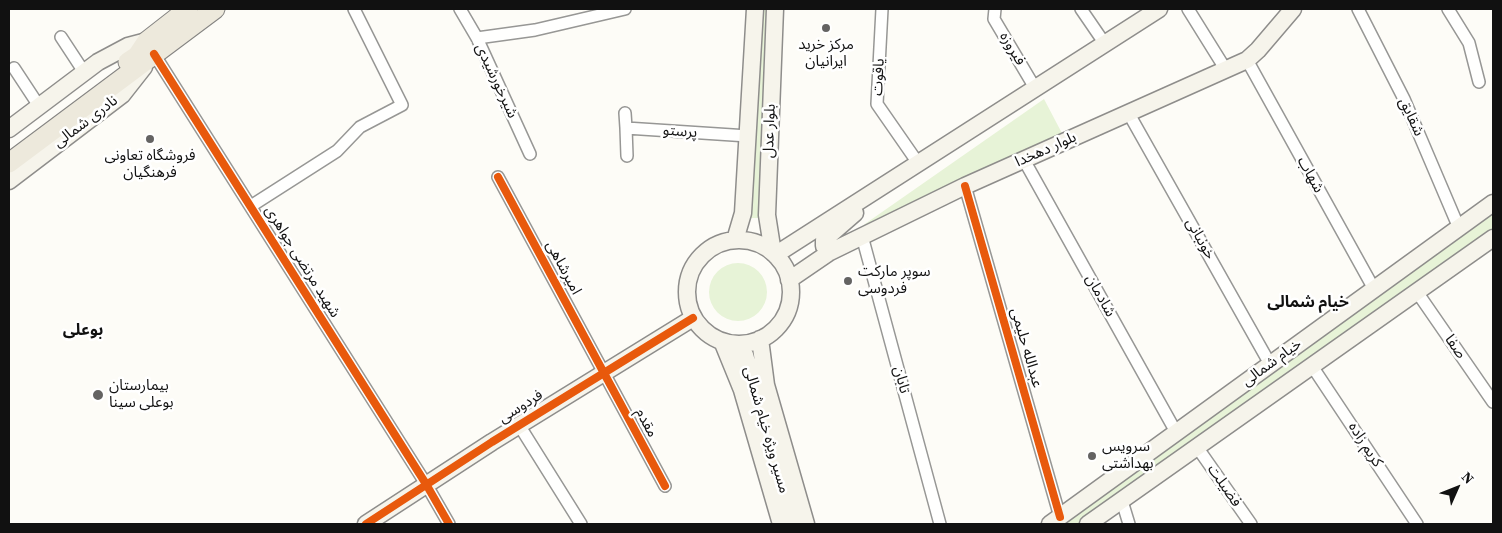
<!DOCTYPE html>
<meta charset="utf-8">
<style>
body{margin:0}
#map{position:relative;width:1502px;height:533px;overflow:hidden;background:#fdfcf7;font-family:"Source Serif 4",serif}
canvas{display:block}
.frame{position:absolute;inset:0;border:10px solid #111;pointer-events:none}
.north{position:absolute;left:1432px;top:463px;width:50px;height:50px;-webkit-text-stroke:4px #fff;paint-order:stroke;rotate:46deg;font-size:14px;font-weight:700;line-height:20px;text-align:center;color:#111}
.north::after{content:'';display:block;margin:auto;width:18px;height:22px;background:#111;clip-path:polygon(50% 0,100% 100%,50% 72%,0 100%)}
</style>
<div id="map">
<canvas width="1502" height="533"></canvas>
<div class="frame"></div>
<div class="north">N</div>
</div>
<script>
const c = document.querySelector('canvas').getContext('2d');
c.lineJoin = 'round';
function fillPath(path, color) { c.fillStyle = color; c.fill(path, 'evenodd'); }
function stroke(path, color, width, dash) { c.strokeStyle = color; c.lineWidth = width; c.lineCap = dash ? 'butt' : 'round'; c.setLineDash(dash || []); c.stroke(path); }
function drawText(font, color, halo, rows, align = 'center') {
  c.font = font + ' "Source Serif 4","Noto Sans Arabic",serif'; c.lineWidth = 5; c.setLineDash([]); c.textBaseline = 'middle'; c.strokeStyle = halo; c.fillStyle = color; for (const [text, x, y, turn = 0] of rows) {
    c.save(); c.translate(x, y); c.rotate((+turn || 0) * Math.PI / 180); c.textAlign = isNaN(turn) ? turn : align; if (halo) c.strokeText(text, 0, 0); c.fillText(text, 0, 0); c.restore();
  }
}
const green = new Path2D(`
 M755 9H775L768 218H742Z
 M1044 99 1065 139 862 226Z
 M1493 203V238L1088 524H1050Z
 M709 292a29 29 0 1 1 58 0a29 29 0 1 1-58 0Z`);
const street = new Path2D(`
 M460 9 477 38 530 154
 M882 9 877 104 918 163
 M995 9 994 19 1035 88
 M1081 9 1105 44
 M1188 9 1226 70
 M1358 9 1404 99 1459 228
 M1448 9 1469 43 1479 82
 M61 37 84 72
 M477 38 535 30 625 9
 M154 54 426 484 449 524
 M1247 60 1374 289
 M14 68 39 106
 M625 113 626 128 748 136
 M1129 114 1270 364
 M626 128 627 156
 M1024 160 1176 432
 M498 177 665 486
 M965 186 1060 517
 M251 206 337 151 360 127 402 105 354 9
 M862 236 940 524
 M1417 292 1493 402
 M1312 366 1417 524
 M519 425 581 524
 M1197 447 1251 524
 M1122 501 1129 524`);
const secondary = new Path2D(`
 M9 129 98 62 128 46 147 41
 M9 181 122 95 144 67
 M735 240 743 213 755 9
 M687 292a52 52 0 1 1 104 0a52 52 0 1 1-104 0Z
 M830 252 824 246V240L855 213
 M773 253 767 215 775 9
 M775 255 1159 9
 M789 280 830 252 965 186 1247 60 1258 50 1293 9
 M760 339 766 385 806 524
 M722 341 742 390 781 524
 M729 343 745 355 793 524
 M366 524 492 442 693 318
 M1050 524 1493 203
 M1088 524 1493 238`);
const primary = new Path2D(`
 M128 62 137 56 147 41 188 9
 M9 163 215 9`);
const cycleway = new Path2D(`
 M154 54 426 484 449 524
 M498 177 665 486
 M965 186 1060 517
 M366 524 492 442 693 318`);
const markers = [
 [826,28,5,"#646362"],
 [150,139,5,"#646362"],
 [848,281,5,"#646362"],
 [98,395,6,"#646362"],
 [1092,456,5,"#646362"]
];
const poiNames = [
 ["مرکز خرید",826,45,"center"],
 ["ایرانیان",826,62,"center"],
 ["فروشگاه تعاونی",150,156,"center"],
 ["فرهنگیان",150,173,"center"],
 ["سوپر مارکت",858,272],
 ["فردوسی",858,289],
 ["بیمارستان",109,386],
 ["بوعلی سینا",109,403],
 ["سرویس",1102,447],
 ["بهداشتی",1102,464]
];
const streetNames = [
 ["فیروزه",1012,49,59],
 ["یاقوت",879,77,-87],
 ["شیرخورشیدی",496,81,65],
 ["شقایق",1411,117,66],
 ["نادری شمالی",86,122,-37],
 ["بلوار عدل",770,131,-88],
 ["پرستو",680,132,4],
 ["بلوار دهخدا",1046,150,-24],
 ["شهاب",1310,175,61],
 ["خونبانی",1200,239,61],
 ["شهید مرتضی جواهری",302,262,58],
 ["امیرشاهی",563,268,62],
 ["شادمان",1100,296,61],
 ["صفا",1455,347,55],
 ["عبدالله حلیمی",1026,348,74],
 ["خیام شمالی",1272,363,-36],
 ["تابان",901,380,75],
 ["فردوسی",521,407,-32],
 ["مقدم",646,423,62],
 ["مسیر ویژه خیام شمالی",766,430,74],
 ["کریم زاده",1365,445,57],
 ["فضیلت",1224,486,55]
];
const neighbourhoodNames = [
 ["خیام شمالی",1308,303],
 ["بوعلی",83,331]
];
fillPath(green, '#e7f3d7');
stroke(street, '#979795', 14);
stroke(secondary, '#8e8d8b', 19);
stroke(primary, '#858482', 21);
stroke(street, '#fffffe', 11);
stroke(secondary, '#f6f4eb', 16);
stroke(primary, '#ede9dc', 19);
stroke(cycleway, '#e8590c', 8);
for (const [x, y, r, color] of markers) { const dot = new Path2D(); dot.arc(x, y, r, 0, 2 * Math.PI); c.fillStyle = color; c.fill(dot); stroke(dot, '#fff', 2); }
drawText('15px', '#111', '#fff', poiNames, 'left');
drawText('15px', '#111', '#fff', streetNames);
drawText('bold 16px', '#111', '#fff', neighbourhoodNames);
</script>
